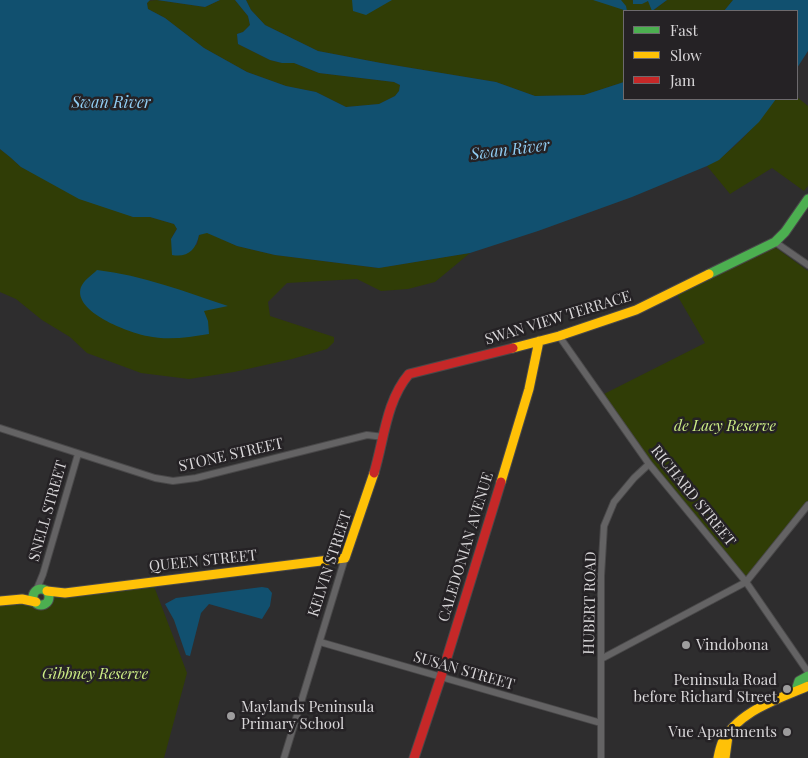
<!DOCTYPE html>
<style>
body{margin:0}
#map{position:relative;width:808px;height:758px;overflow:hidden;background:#2e2d2e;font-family:"Playfair Display",serif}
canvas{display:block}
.legend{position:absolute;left:623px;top:10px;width:175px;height:90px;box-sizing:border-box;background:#252225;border:1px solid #6d6a6d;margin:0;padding:6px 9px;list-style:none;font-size:15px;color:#d9d7d9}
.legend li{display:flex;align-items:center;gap:10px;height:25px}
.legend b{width:25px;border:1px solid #6d6a6d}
</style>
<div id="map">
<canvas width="808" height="758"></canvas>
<ul class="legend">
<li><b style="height:6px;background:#4caf50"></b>Fast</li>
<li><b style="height:6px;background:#ffc107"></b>Slow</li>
<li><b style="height:6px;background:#c62828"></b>Jam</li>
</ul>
</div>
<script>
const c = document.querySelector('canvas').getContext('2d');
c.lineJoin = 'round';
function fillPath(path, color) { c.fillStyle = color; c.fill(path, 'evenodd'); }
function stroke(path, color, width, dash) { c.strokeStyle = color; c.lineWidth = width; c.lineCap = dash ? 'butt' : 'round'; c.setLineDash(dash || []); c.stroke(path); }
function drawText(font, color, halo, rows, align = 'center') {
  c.font = font + ' "Playfair Display",serif'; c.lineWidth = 5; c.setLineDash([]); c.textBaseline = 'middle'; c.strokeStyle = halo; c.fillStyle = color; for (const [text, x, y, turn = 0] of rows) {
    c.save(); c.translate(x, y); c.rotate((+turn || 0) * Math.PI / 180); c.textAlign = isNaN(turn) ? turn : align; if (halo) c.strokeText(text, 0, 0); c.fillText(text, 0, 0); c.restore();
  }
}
const green = new Path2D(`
 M157 0 205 7 220 0H235L248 16 250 25 243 32 237 34 238 44 270 60 282 63H294L319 73 394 82 400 85 399 91 395 96 379 104 346 107 316 92 286 86 247 72 204 48 165 18 148 9 147 5 148 1Z
 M246 0H633L632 1H648L654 10 667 0H733L724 11H624V82L584 95 535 96 496 82 381 63 318 51 265 25 251 10Z
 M797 97 808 106V186L804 191 772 168 730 194 707 166C735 151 757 124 775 99H797Z
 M0 149 10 157 21 167 133 217H150L174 224 177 228 171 239 197 245 199 235 207 232 237 246 275 255 378 268 470 253 435 282 408 289 381 291 357 279 287 283 268 302 270 316 334 337V342L327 349 292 359 234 372 189 379 141 373 87 353 70 337 42 320 16 299 0 292Z
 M775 247 808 271V505L746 582 649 464 600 396 705 343 677 295Z
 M152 581 187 673 164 758H0V601L34 597 41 608 49 599 65 593Z`);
const water = new Path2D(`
 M0 0H150L147 3 148 9 165 18 204 48 247 72 286 86 316 92 346 107 379 104 395 96 399 91 400 85 394 82 319 73 294 63H282L270 60 238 44 237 34 243 32 250 25 248 16 235 0H246L251 10 265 25 318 51 381 63 496 82 535 96 584 95 624 82V99H776L759 122 719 160 707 166 632 197 538 231 470 253 379 268 275 255 237 246 207 233 199 235C196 250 187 258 172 255L171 239 177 229 174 224 150 217H133L79 199 21 167 10 157 0 149Z
 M157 0H220L205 7Z
 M352 0H392L366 15 353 11Z
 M593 0H621L626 6 627 11Z
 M633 0H667L652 11 648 1 642 4H633Z
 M733 0H808V51L797 68V11H724Z
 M97 270C142 275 186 292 228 306L204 311 208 321 209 334C189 337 169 341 147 336 130 333 72 312 81 287 84 280 92 275 97 270Z
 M262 587 268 588 272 593 270 606 262 619 209 604 201 613 190 656 186 655 174 620 165 604 176 598Z`);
const street = new Path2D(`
 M775 242 808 265
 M559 336 649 464 746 582 808 672
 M0 428 155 478 173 481 196 478 367 435 384 437
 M36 591 43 574 78 454
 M320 642 601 723
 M601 659 746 582 808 505
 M284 758 345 558
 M601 758V576L604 526 614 502 634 478 649 464`);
const fast = new Path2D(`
 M709 274 775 242 785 232 808 199
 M33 597a8 8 0 1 1 16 0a8 8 0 1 1-16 0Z
 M796 690 799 681 808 676`);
const slow = new Path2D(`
 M513 348 559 336 636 310 709 274
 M501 482 529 389 539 341
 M47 591 65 593 345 558 374 473
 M0 601 22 599 36 602
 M718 758C719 753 720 748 722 743 737 711 779 699 808 686
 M725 758 728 736`);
const jam = new Path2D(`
 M374 473C384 440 386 401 409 374L513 348
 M414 758 441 677 501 482`);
const markers = [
 [686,645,5,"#9d9c9d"],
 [787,689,5,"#9d9c9d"],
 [231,716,5,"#9d9c9d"],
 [787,732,5,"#9d9c9d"]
];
const streetNames = [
 ["SWAN VIEW TERRACE",558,318,-17],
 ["STONE STREET",231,455,-13],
 ["RICHARD STREET",693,496,51],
 ["SNELL STREET",48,511,-74],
 ["CALEDONIAN AVENUE",466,547,-73],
 ["QUEEN STREET",203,561,-6],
 ["KELVIN STREET",330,564,-72],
 ["HUBERT ROAD",590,603,-89],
 ["SUSAN STREET",464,671,16]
];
const parkNames = [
 ["de Lacy Reserve",725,426],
 ["Gibbney Reserve",95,674]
];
const poiNames = [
 ["Vindobona",696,645],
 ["Peninsula Road",777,680,"right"],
 ["before Richard Street",777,697,"right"],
 ["Maylands Peninsula",241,707],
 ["Primary School",241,724],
 ["Vue Apartments",777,732,"right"]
];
const waterNames = [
 ["Swan River",111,103],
 ["Swan River",510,150,-7]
];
fillPath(green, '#303d06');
fillPath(water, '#11506f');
stroke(street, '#494849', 8);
stroke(fast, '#494849', 11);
stroke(slow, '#494849', 11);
stroke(jam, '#494849', 11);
stroke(street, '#646364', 6);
stroke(fast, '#4caf50', 9);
stroke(slow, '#ffc107', 9);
stroke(jam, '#c62828', 9);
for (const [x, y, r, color] of markers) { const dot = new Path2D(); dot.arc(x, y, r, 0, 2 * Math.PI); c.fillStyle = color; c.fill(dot); stroke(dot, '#252225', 2); }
drawText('15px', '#d9d7d9', '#252225', streetNames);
drawText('italic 15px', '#cdee86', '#252225', parkNames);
drawText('15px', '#d9d7d9', '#252225', poiNames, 'left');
drawText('italic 16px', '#92cef4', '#252225', waterNames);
</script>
